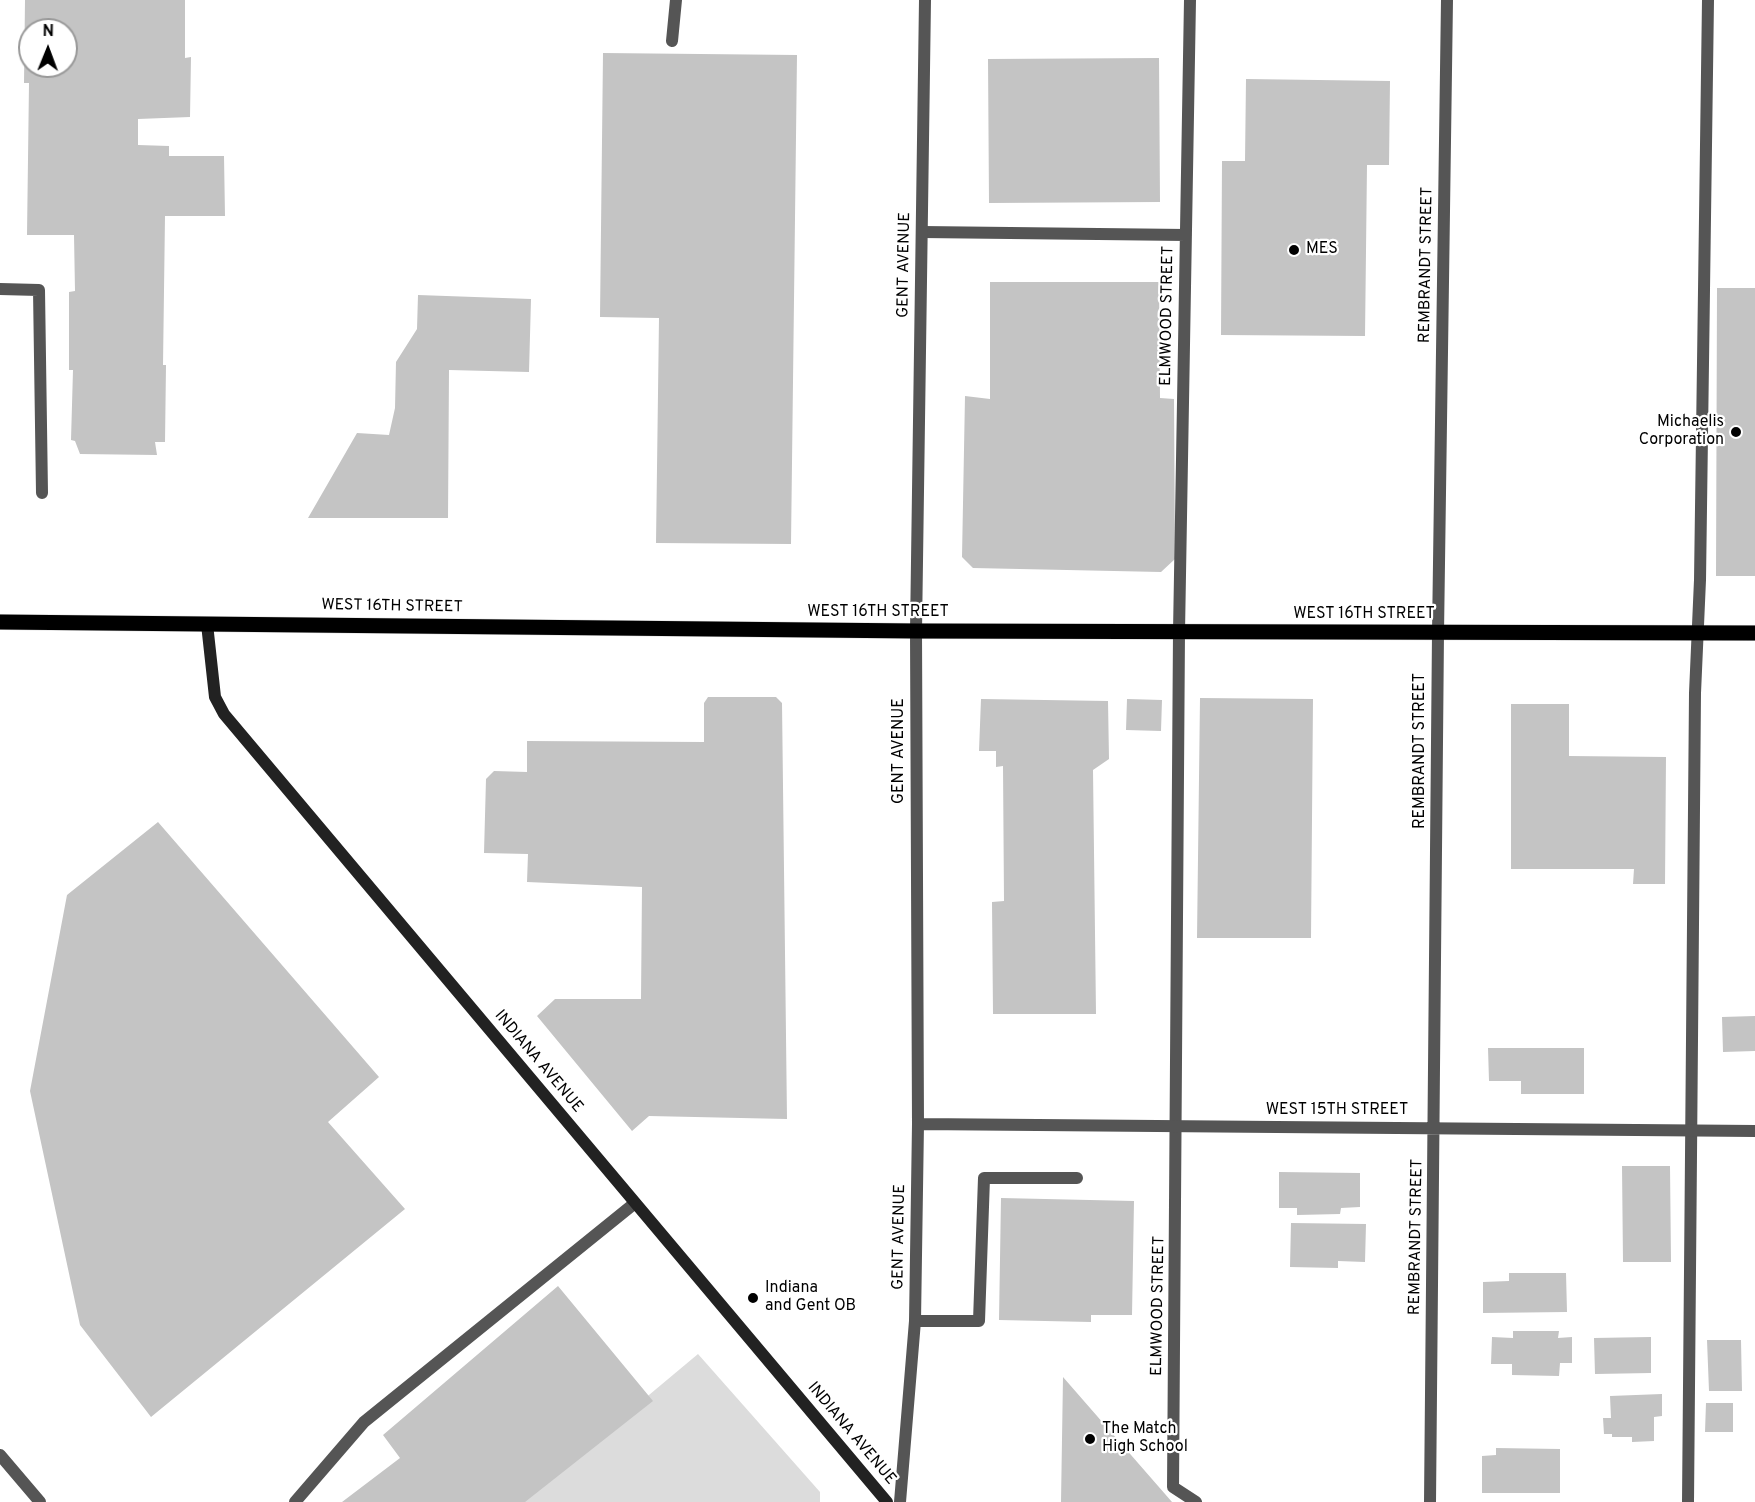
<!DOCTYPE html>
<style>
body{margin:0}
#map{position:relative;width:1755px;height:1502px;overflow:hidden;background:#fff;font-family:Overpass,sans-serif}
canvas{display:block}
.north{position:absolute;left:18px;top:18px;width:60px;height:60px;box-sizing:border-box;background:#fff;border:2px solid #999;border-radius:50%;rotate:1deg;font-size:16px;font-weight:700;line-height:24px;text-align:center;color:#000}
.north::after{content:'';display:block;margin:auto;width:21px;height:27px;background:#000;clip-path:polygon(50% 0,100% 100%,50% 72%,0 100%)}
</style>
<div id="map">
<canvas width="1755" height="1502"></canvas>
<div class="north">N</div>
</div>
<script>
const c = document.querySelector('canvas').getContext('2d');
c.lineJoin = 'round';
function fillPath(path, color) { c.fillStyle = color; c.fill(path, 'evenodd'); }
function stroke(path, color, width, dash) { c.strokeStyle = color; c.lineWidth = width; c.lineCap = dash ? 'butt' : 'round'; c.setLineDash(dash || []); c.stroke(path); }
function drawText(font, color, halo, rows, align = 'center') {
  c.font = font + ' Overpass,sans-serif'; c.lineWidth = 4.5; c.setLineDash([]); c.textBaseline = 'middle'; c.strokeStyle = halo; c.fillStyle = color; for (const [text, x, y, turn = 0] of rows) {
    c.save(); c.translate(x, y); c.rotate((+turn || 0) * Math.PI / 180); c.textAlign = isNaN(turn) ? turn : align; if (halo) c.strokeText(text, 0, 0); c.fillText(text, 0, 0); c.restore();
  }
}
const green = new Path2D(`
 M698 1354 820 1492V1502H521Z`);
const building = new Path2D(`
 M25 0H185V58L191 57 190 117 138 119V145L169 146V156H224L225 216H165L163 365H166L165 442H155L157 455 80 454 75 441 71 440 73 370H69V292L75 291 74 235H27L29 83H24ZM30 30H66V66H30Z
 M603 53 797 55 791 544 656 543 659 318 600 317Z
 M1159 58 1160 202 989 203 988 59Z
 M1246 79 1390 81 1389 165H1367L1365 336 1221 335 1222 161H1245Z
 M990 282H1159L1160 398 1174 399 1175 559 1161 572 973 568 962 557 965 396 990 399Z
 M1717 288H1755V576H1716Z
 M418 295 531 299 529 372 449 370 448 518H308L357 433 389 435 395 408 396 362 417 329Z
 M708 697H776L782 703 787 1119 649 1116 632 1131 537 1016 555 999H641L642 887 527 882 528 854 484 853 486 779 494 771 527 772V741L704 742V703Z
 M1200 698 1313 699 1311 938H1197Z
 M981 699 1108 701 1109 759 1093 770 1096 1014H993L992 902 1004 901 1003 766 996 767V751H979Z
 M1127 699 1162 700 1161 731 1126 730Z
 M1511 704H1569V756L1666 757 1665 884H1633L1634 869H1511Z
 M158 822 379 1077 328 1122 405 1209 151 1417 80 1325 30 1091 67 895Z
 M1755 1016V1051L1723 1052 1722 1017Z
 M1488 1048H1584V1094H1521V1081H1489Z
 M1622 1166H1670L1671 1262H1623Z
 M1279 1172 1360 1173V1207L1341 1208 1340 1214 1297 1215V1208H1279Z
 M1001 1198 1134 1201 1132 1315H1091V1322L999 1320Z
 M1291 1223 1366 1224 1365 1262 1338 1261V1268L1290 1267Z
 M1509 1273H1566L1567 1312 1483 1313V1282L1509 1281Z
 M558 1286 653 1401 525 1502H342L400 1458 383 1435Z
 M1513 1331H1559L1558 1338 1572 1337V1363H1560L1559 1376 1512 1375V1364H1491L1492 1337 1513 1338Z
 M1651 1337V1373L1595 1374 1594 1338Z
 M1707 1340H1741L1742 1391H1709Z
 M1063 1377 1172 1502H1061Z
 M1662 1394V1416L1654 1417V1441L1632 1442V1437H1612V1434H1604L1603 1418H1611L1610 1396Z
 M1706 1403H1733V1432H1705Z
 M1496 1448 1560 1449V1493H1482V1456L1496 1455Z`);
const service = new Path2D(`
 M1190 0 1179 632 1173 1487 1196 1502
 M672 41 676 0
 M922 232 1186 235
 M0 289 39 290 42 493
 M915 1321H979L984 1178H1077
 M0 1455 40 1502
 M295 1502 364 1422 635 1203
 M1688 1502 1695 693 1700 580 1708 0`);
const minor = new Path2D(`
 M918 1124 1755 1131
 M900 1502 915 1321 918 1124 916 631 925 0
 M1430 1502 1438 633 1447 0`);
const secondary = new Path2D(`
 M207 624 215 697 224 714 887 1502`);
const primary = new Path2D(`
 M0 622 916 631 1755 633`);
const markers = [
 [1294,250,6,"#000"],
 [1736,432,6,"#000"],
 [753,1298,6,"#000"],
 [1090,1439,6,"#000"]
];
const poiNames = [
 ["MES",1306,250],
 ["Michaelis",1724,423,"right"],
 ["Corporation",1724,441,"right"],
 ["Indiana",765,1289],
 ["and Gent OB",765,1307],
 ["The Match",1102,1430],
 ["High School",1102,1448]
];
const streetNames = [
 ["GENT AVENUE",905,265,-89],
 ["REMBRANDT STREET",1427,265,-89],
 ["ELMWOOD STREET",1168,316,-89],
 ["WEST 16TH STREET",392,607,1],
 ["WEST 16TH STREET",878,613],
 ["WEST 16TH STREET",1364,615],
 ["GENT AVENUE",900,751,-90],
 ["REMBRANDT STREET",1421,751,-90],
 ["INDIANA AVENUE",538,1062,50],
 ["WEST 15TH STREET",1337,1111],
 ["GENT AVENUE",900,1237,-89],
 ["REMBRANDT STREET",1417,1237,-89],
 ["ELMWOOD STREET",1159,1306,-89],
 ["INDIANA AVENUE",851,1434,50]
];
fillPath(green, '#dcdcdc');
fillPath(building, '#c4c4c4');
stroke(primary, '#dbdbdb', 16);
stroke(service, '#555', 12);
stroke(minor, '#555', 12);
stroke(secondary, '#222', 12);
stroke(primary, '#000', 15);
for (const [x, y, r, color] of markers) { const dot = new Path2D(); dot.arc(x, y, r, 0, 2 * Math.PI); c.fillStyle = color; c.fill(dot); stroke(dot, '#fff', 2); }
drawText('16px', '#000', '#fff', poiNames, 'left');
drawText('16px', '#000', '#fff', streetNames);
</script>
